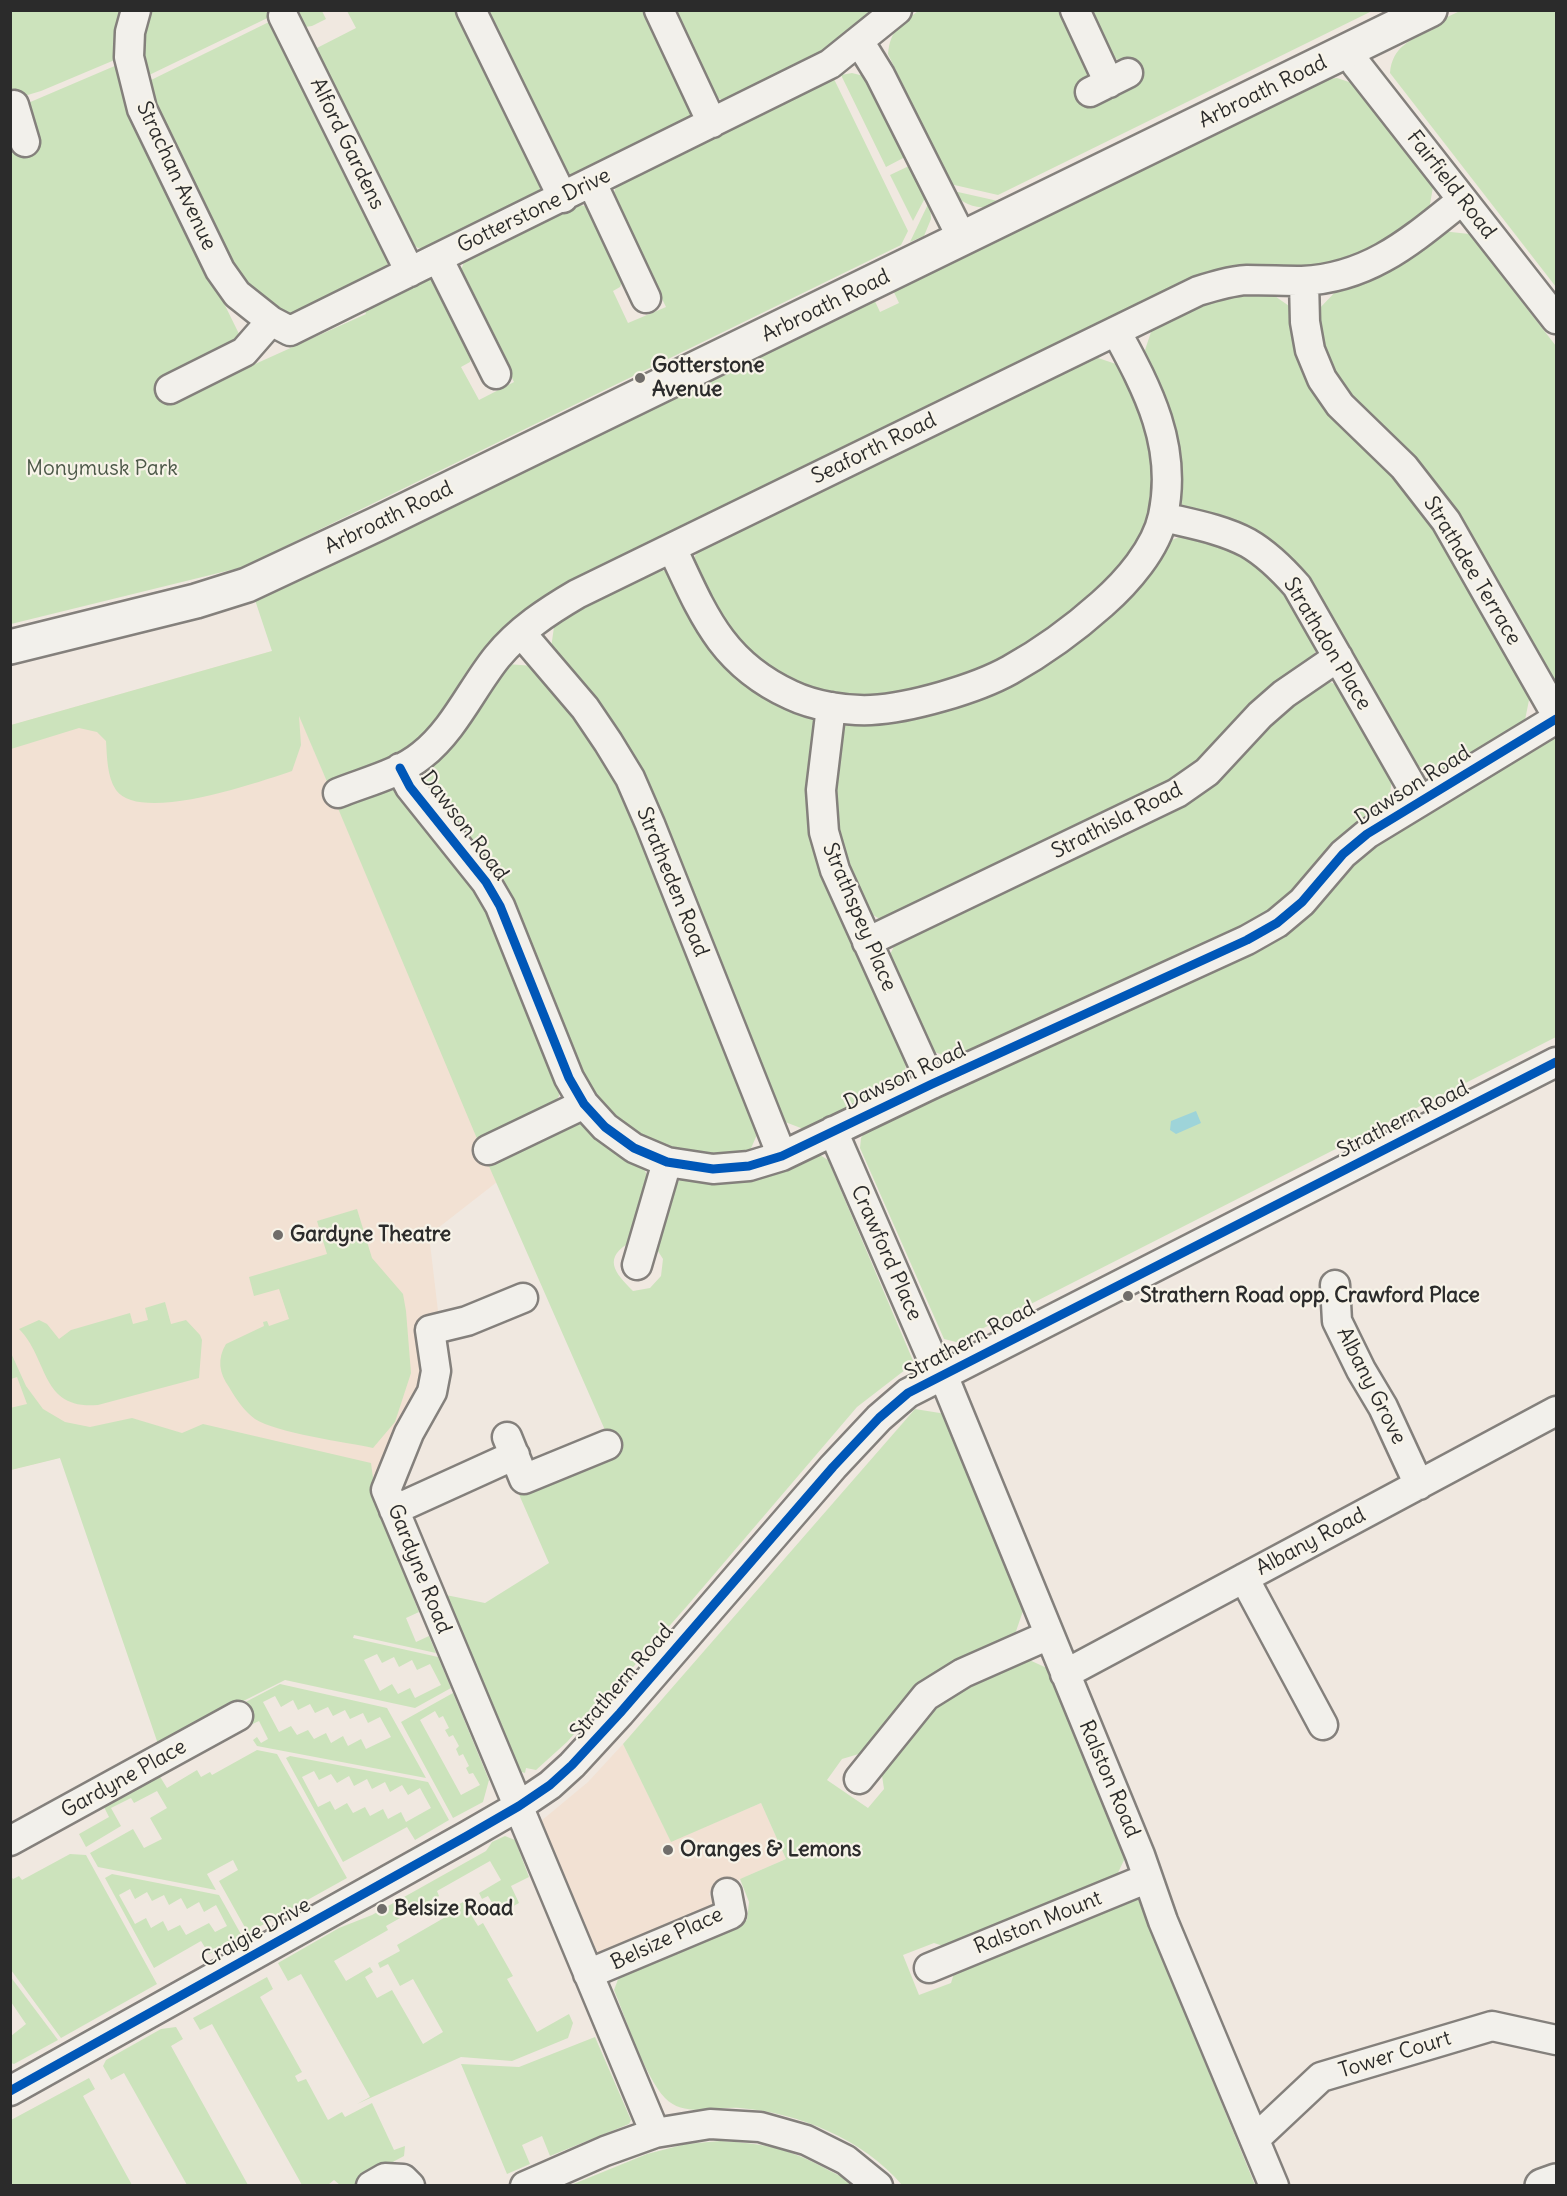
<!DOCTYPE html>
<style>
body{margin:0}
#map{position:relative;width:1567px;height:2196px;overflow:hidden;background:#f0e8e0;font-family:Delius,sans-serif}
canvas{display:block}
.frame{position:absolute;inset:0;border:12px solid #2b2b2b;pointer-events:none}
</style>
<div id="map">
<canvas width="1567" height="2196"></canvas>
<div class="frame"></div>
</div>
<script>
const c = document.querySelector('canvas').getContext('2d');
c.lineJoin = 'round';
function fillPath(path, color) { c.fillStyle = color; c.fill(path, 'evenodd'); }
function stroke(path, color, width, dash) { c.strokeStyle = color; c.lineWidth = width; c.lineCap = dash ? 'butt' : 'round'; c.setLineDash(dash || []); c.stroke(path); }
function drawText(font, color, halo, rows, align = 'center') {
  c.font = font + ' Delius,sans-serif'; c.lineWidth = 4.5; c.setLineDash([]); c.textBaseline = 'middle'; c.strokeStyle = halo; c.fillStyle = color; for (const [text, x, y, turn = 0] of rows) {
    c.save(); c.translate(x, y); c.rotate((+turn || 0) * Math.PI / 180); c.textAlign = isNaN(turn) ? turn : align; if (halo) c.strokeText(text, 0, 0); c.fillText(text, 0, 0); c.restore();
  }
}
const built = new Path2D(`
 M272 651 497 1182 429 1235 445 1370 401 1470V1498L377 1507 59 1458 11 1470V725Z
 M623 1744 671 1841 761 1803 786 1859 709 1893 717 1913 601 1961 541 1821 588 1782Z`);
const green = new Path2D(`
 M487 10 645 11 691 106V115L685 122 580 174H570L562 169Z
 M11 11H122L117 59 41 91 11 100Z
 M149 11H282L145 77 142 52Z
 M296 11H322L326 19 312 26 305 27Z
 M347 11H456L540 181V189L536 196 426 249 418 248 411 243 313 50 356 28Z
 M674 11H874L817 55 727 101 717 98Z
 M918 11H1061L1088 70 1086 80 1091 106 1138 82 1128 61 1118 60 1110 54 1089 11H1372L998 195 950 184 888 54C890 30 900 25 918 11Z
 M1460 11H1556V287L1390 73C1392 47 1411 39 1432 30L1430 25Z
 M273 20 388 257 387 266 383 271 296 314H285L273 308 238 273 223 249 152 101 147 82Z
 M117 65 122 90 131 114 242 340 173 401 366 314 364 309 427 278 434 282 471 355 470 362 461 367 479 400 514 382 460 273 464 262 577 204 588 207 623 279 620 287 613 291 628 323 666 307 612 198 617 184 834 79 908 231 901 245 243 567 11 624 10 143 15 151 39 145 28 103Z
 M852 73 864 76 907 156 886 167 841 75Z
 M1337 78 1355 84 1433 187 1429 210 1381 248 1324 265 1291 270 1278 267 569 584 411 748 328 784 299 716 301 745 292 771C259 782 140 824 116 790 107 777 107 756 106 741L97 732 79 728 11 749V725L272 651 255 600 873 297 880 312 899 303 892 288 1320 80Z
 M911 165 926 196 913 221 890 175Z
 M949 190 998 201C995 202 989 206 985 207 972 209 957 199 949 190Z
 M930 200 931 219 924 236 910 242Z
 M1442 231 1469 234 1556 346V684L1551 682 1361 409 1337 381 1324 353 1317 311 1339 288 1371 278 1400 265Z
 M1238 292H1269L1292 308 1386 466 1443 538 1530 695 1524 725 1440 775 1413 764 1314 588 1182 505 1177 496 1143 356 1153 326 1207 301Z
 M1092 356 1119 365 1145 417 1152 448 1153 480 1148 518 1133 551 1107 586 1053 629 994 665 952 680 910 691 846 697 791 682 758 662 730 635 694 569 695 556 703 545Z
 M1184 535 1242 553 1289 593 1315 639 1316 650 1312 659 1182 776 890 918H878L868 912 848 870 837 833 832 798 839 734 847 724 1044 664 1121 606 1167 542Z
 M654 570H662L671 573 814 721 816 730 810 775 907 1060 902 1086 806 1130 780 1120 649 788 551 648 555 620Z
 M507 664 534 666 574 714 621 787 759 1130 749 1153 705 1155 668 1150 635 1134 605 1111 586 1085 426 789 424 777 427 767Z
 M1330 682 1341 687 1392 779 1388 808 1338 843 1270 912 1222 939 958 1060 928 1050 888 959 896 942 1265 728 1320 683Z
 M1556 733V1037L956 1342 944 1339 860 1148 861 1138 867 1129 1261 946 1379 840Z
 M391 788 397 790 483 899 560 1085 559 1096 553 1105 478 1141 337 806Z
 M585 1120 642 1165 649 1179 632 1241C602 1258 614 1272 633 1291L650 1288 661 1276 663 1259 656 1248 673 1187 680 1180 811 1155H820L828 1160 914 1363 857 1407 687 1606 567 1742 536 1770 526 1768 525 1773 515 1770 441 1594 485 1603 549 1563 517 1490 608 1437 488 1164 569 1123Z
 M357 1209 372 1258 403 1294 406 1311 411 1373 395 1422 373 1448C346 1442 276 1433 255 1419 244 1411 236 1399 229 1387 219 1373 217 1359 226 1344L264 1326 263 1322 267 1321 269 1326 289 1319 279 1289 254 1296 249 1277 327 1254 317 1221Z
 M165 1302 171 1324 186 1320 200 1335 202 1340 199 1378 98 1405C40 1410 49 1359 19 1329L39 1320 47 1324 59 1339 71 1330 130 1313 133 1324 148 1320 145 1308Z
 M11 1353 26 1386 43 1409 65 1422 90 1427 132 1418 182 1433 203 1424 371 1463 377 1507 419 1612 406 1618 416 1642 429 1636 436 1653 354 1635 353 1638 438 1657 451 1688 415 1708 285 1680 158 1744 60 1458 11 1470 10 1408 27 1404 17 1377 11 1379ZM377 1654 382 1663 394 1657 399 1667 412 1660 417 1670 430 1664 441 1685 415 1698 410 1688 398 1694 392 1684 380 1691 364 1660Z
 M915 1409 946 1414 1024 1608 1014 1637 862 1753 842 1759 827 1780 868 1808 884 1789 881 1769 935 1705 961 1688 1025 1658 1049 1669 1125 1858 1115 1879 946 1947 934 1943 903 1955 919 1995 951 1983 955 1970 1137 1897 1255 2185H902C863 2139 799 2113 740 2108 716 2106 684 2118 665 2098 645 2077 626 2019 614 1990L620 1974 747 1920 749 1902 740 1879 786 1859 761 1803 671 1842 623 1744Z
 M280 1684 387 1708 426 1778 257 1746 253 1740 257 1737 261 1743 268 1739 259 1721 246 1727 236 1707ZM275 1696 281 1707 293 1700 298 1710 310 1704 315 1713 328 1707 333 1716 345 1710 350 1719 363 1713 368 1723 380 1717 391 1737 366 1749 361 1739 348 1746 343 1736 331 1743 326 1733 314 1739 308 1730 297 1735 291 1726 279 1732 263 1702Z
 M453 1693 489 1780 483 1802 453 1818 401 1722ZM435 1711 439 1718 443 1716 449 1728 445 1730 449 1737 453 1735 459 1746 456 1749 459 1756 463 1754 469 1766 466 1768 469 1774 473 1773 480 1785 461 1795 420 1720Z
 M257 1750 277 1754 347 1878 248 1933 219 1881 238 1870 233 1860 207 1874 216 1890 98 1867 90 1853 133 1829 144 1848 162 1839 150 1818 167 1808 157 1791 134 1803 131 1798 111 1808 121 1826 86 1847 79 1834 109 1817 103 1805 159 1775 167 1788 197 1770 201 1777 210 1772 212 1775Z
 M290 1756 428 1782 449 1820 415 1840 407 1827 343 1862 286 1758ZM314 1771 319 1780 331 1774 337 1783 349 1776 354 1786 367 1779 372 1789 385 1782 390 1792 402 1785 408 1795 420 1788 431 1808 406 1822 401 1812 388 1819 383 1809 370 1816 365 1807 353 1813 347 1803 335 1810 330 1801 318 1807 302 1777Z
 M505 1836 515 1840 529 1877 511 1886 519 1903 499 1914 488 1896 482 1899 479 1893 501 1880 490 1861 437 1891 439 1896 386 1926 388 1930 334 1961 346 1981 370 1967 373 1972 365 1977 377 1998 392 1990 423 2044 443 2032 413 1979 400 1986 388 1964 380 1968 378 1963 400 1951 397 1945 449 1915 447 1911 470 1898 473 1904 467 1908 478 1926 483 1923 513 1976 507 1979 537 2032 569 2014 573 2023 568 2038 512 2061 461 2057 357 2104 370 2097 301 1974 288 1981 278 1963 339 1928 372 1915 486 1851 492 1842Z
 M70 1854 86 1855 157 1984 61 2038 11 1970 10 1875 13 1879 19 1876 22 1880Z
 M112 1874 219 1895 242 1936 209 1954 201 1941 154 1968 105 1878ZM130 1889 135 1899 147 1892 152 1901 164 1895 169 1905 181 1898 187 1909 199 1902 204 1912 216 1905 227 1926 215 1932 209 1923 186 1935 180 1925 168 1931 163 1921 151 1928 146 1918 135 1924 119 1895Z
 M10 1976 58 2040 14 2064 11 2063V2036L26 2024 11 2002Z
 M267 1977 273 1989 260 1997 302 2072 295 2076 298 2082 306 2079 328 2120 342 2112 345 2117 372 2103 394 2150 405 2146 404 2156 372 2173 355 2185H340L334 2180 328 2185H302L212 2024 200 2030 193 2018Z
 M176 2027 183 2039 171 2046 248 2185H187L124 2073 111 2080 103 2066 106 2060 161 2029Z
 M595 2037 631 2120 629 2124 550 2156 542 2136 522 2145 530 2164 507 2174 461 2064 519 2067Z
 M89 2078 95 2089 83 2096 132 2185H11V2120Z
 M720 2141C764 2143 791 2149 830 2171 838 2175 847 2179 854 2185H571L647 2154 686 2144Z`);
const water = new Path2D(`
 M1196 1111 1201 1123 1176 1134 1170 1130 1171 1121Z`);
const minor = new Path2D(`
 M136 10 130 32 129 57 142 109 220 270 237 294 271 321
 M471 10 563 198
 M659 10 712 123
 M1075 10 1109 83
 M283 16 410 272
 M859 41 880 75 962 238
 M1348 50 1356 64 1556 319
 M1090 92 1128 73
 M14 105 25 142
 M592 183 646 298
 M438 258 496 374
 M1304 281 1305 322 1310 350 1322 379 1340 405 1404 467 1446 521 1556 714
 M170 389 244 352 271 321 290 331 830 64 897 10
 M1163 517C1192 524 1222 529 1248 543 1267 554 1283 570 1297 586L1420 801
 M672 548C703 614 721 663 791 695 814 706 846 711 871 710 910 708 976 689 1010 670 1044 651 1074 629 1102 604 1127 582 1156 549 1163 516 1178 446 1148 390 1116 331
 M521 633 585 708 608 742 630 778 650 824 782 1156
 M831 707 821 790 824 832 835 870 932 1084
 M400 768 410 787 486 882 500 906 569 1078 584 1104 605 1127 634 1148 667 1162 713 1169 749 1166 782 1156 932 1084 1247 940 1277 923 1302 902 1343 854 1367 834 1556 719
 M338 793C365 782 399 774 422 755 454 730 472 688 497 657 519 630 548 611 577 594L1198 291C1214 286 1230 281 1247 280 1266 280 1284 281 1302 281 1370 278 1412 240 1462 200
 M867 942 1177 793 1207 772 1260 715 1284 694 1338 657
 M833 1131 934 1363 948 1387 1140 1855 1163 1921 1274 2186
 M488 1150 584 1104
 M637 1265 667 1162
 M1335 1285 1337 1321 1361 1370 1383 1407 1419 1485
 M523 1298 467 1321 430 1330 436 1371 432 1392 409 1433 386 1490 655 2133
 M507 1437 524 1479 607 1445
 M394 1510 515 1455
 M1244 1578 1323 1725
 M1065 1674 1556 1411
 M859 1779 926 1696 963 1673 1049 1635
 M10 1841 238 1716
 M929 1968 1148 1878
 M588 1974 731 1914 727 1893
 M10 2091 467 1836 519 1806 550 1785 572 1765 620 1713 833 1467 879 1418 908 1393 1556 1062
 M1255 2139 1321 2077 1492 2026 1556 2040
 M371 2186 385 2178 403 2179 410 2186
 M525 2186 605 2151 655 2133 710 2124 760 2127 806 2140 846 2160 878 2186`);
const major = new Path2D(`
 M10 647 196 601 247 585 377 524 1430 10
 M1542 2186 1556 2181`);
const cycleway = new Path2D(`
 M400 768 410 787 486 882 500 906 569 1078 584 1104 605 1127 634 1148 667 1162 713 1169 749 1166 782 1156 932 1084 1247 940 1277 923 1302 902 1343 854 1367 834 1556 719
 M10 2091 467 1836 519 1806 550 1785 572 1765 620 1713 833 1467 879 1418 908 1393 1556 1062`);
const markers = [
 [640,378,6,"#706d6a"],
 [278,1235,6,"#706d6a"],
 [1128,1296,6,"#706d6a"],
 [668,1850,6,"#706d6a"],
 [382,1909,6,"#706d6a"]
];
const streetNames = [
 ["Arbroath Road",1263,92,-26],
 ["Alford Gardens",347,144,64],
 ["Strachan Avenue",176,176,65],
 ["Fairfield Road",1451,185,52],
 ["Gotterstone Drive",534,211,-26],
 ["Arbroath Road",826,306,-26],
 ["Seaforth Road",874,449,-26],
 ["Arbroath Road",389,518,-26],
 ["Strathdee Terrace",1472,571,59],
 ["Strathdon Place",1327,644,59],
 ["Dawson Road",1413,786,-32],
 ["Strathisla Road",1117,821,-27],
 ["Dawson Road",464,826,53],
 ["Stratheden Road",672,882,68],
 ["Strathspey Place",859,917,67],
 ["Dawson Road",905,1077,-25],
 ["Strathern Road",1403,1120,-27],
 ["Crawford Place",886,1253,66],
 ["Strathern Road",970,1341,-28],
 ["Albany Grove",1371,1386,63],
 ["Albany Road",1311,1542,-28],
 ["Gardyne Road",419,1569,68],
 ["Strathern Road",622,1682,-49],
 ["Gardyne Place",124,1779,-29],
 ["Ralston Road",1109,1779,67],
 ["Ralston Mount",1038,1923,-22],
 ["Craigie Drive",256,1933,-29],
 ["Belsize Place",667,1939,-25],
 ["Tower Court",1395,2055,-17]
];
const poiNames = [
 ["Gotterstone",652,366],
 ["Avenue",652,390],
 ["Gardyne Theatre",290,1235],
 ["Strathern Road opp. Crawford Place",1140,1296],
 ["Oranges & Lemons",680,1850],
 ["Belsize Road",394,1909]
];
const parkNames = [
 ["Monymusk Park",102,469]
];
fillPath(built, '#f2e1d3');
fillPath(green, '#cce3bc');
fillPath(water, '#9ed4d9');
stroke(minor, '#84807c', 33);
stroke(major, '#84807c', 38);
stroke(minor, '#f2f0eb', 28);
stroke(major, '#f2f0eb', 33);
stroke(cycleway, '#0057b8', 9);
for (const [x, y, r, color] of markers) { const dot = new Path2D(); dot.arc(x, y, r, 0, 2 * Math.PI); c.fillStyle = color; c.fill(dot); stroke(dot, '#f7f3e8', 2); }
drawText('21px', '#2b2b2b', '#f7f3e8', streetNames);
drawText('bold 21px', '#2b2b2b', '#f7f3e8', poiNames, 'left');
drawText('21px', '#4c5848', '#f7f3e8', parkNames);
</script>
